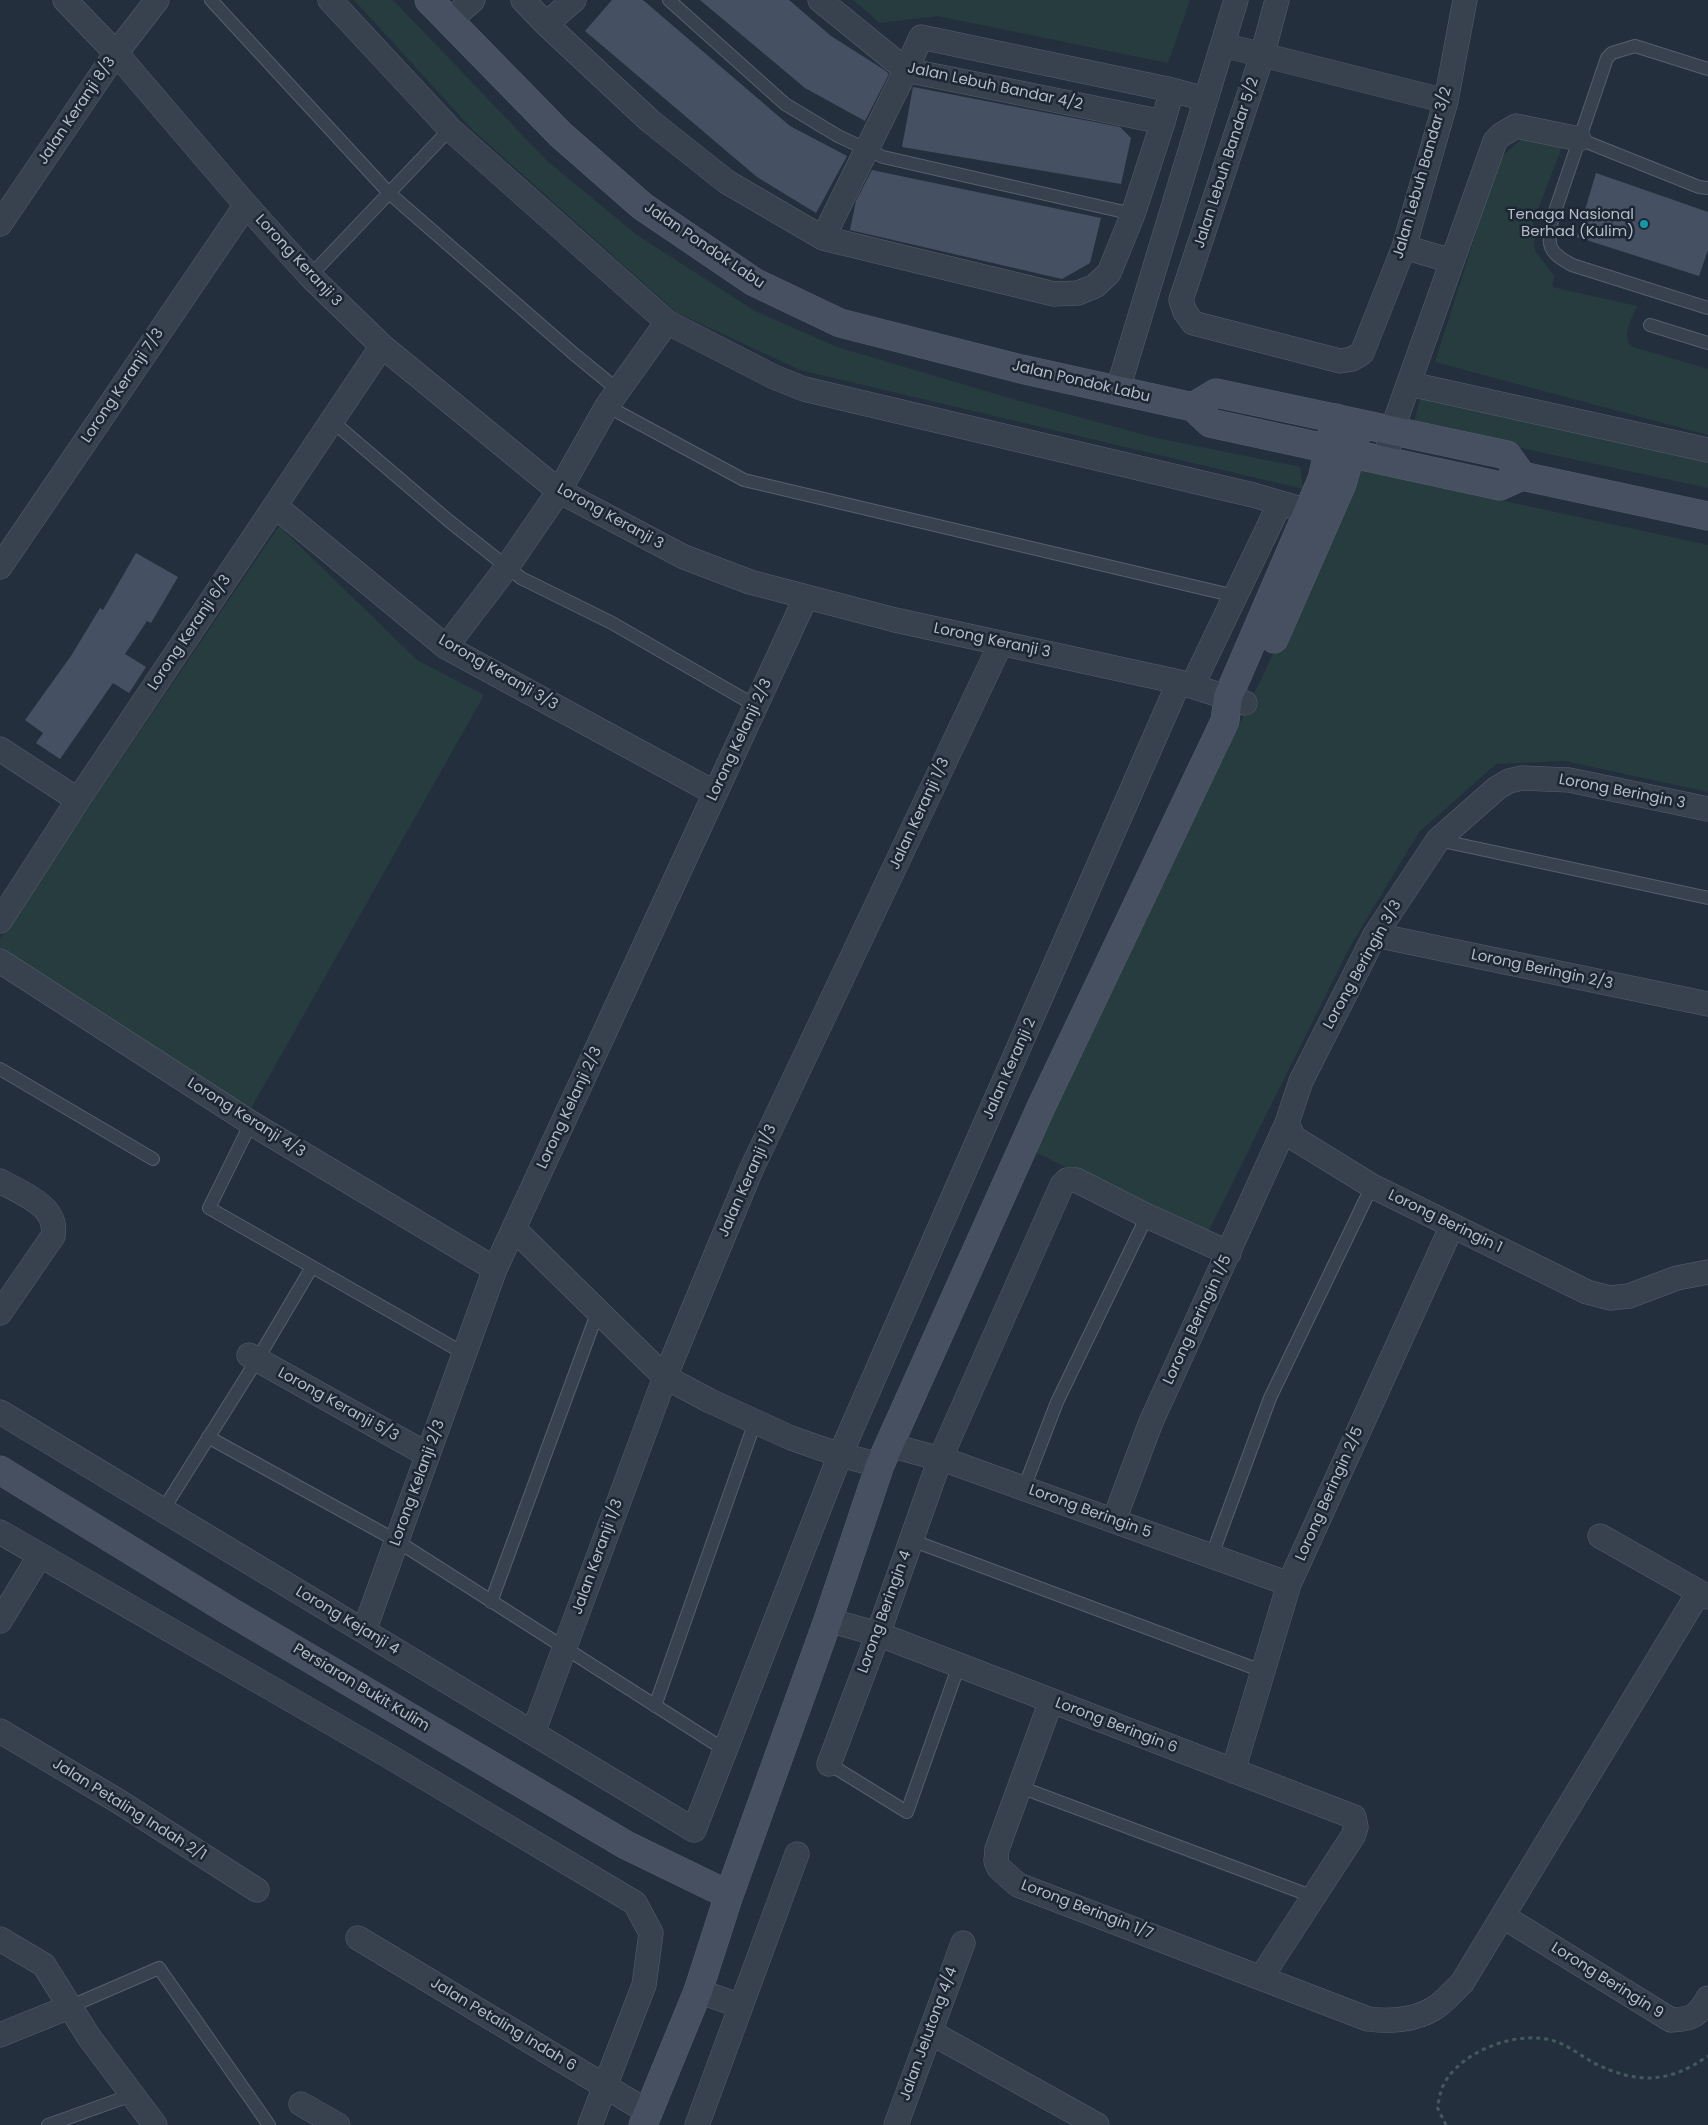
<!DOCTYPE html>
<style>
body{margin:0}
canvas{display:block;background:#242f3e}
</style>
<canvas width="1708" height="2125"></canvas>
<script>
const c = document.querySelector('canvas').getContext('2d');
c.lineJoin = 'round';
function fillPath(path, color) { c.fillStyle = color; c.fill(path, 'evenodd'); }
function stroke(path, color, width, dash) { c.strokeStyle = color; c.lineWidth = width; c.lineCap = dash ? 'butt' : 'round'; c.setLineDash(dash || []); c.stroke(path); }
function drawText(font, color, halo, rows, align = 'center') {
  c.font = font + ' Poppins,sans-serif'; c.lineWidth = 5; c.setLineDash([]); c.textBaseline = 'middle'; c.strokeStyle = halo; c.fillStyle = color; for (const [text, x, y, turn = 0] of rows) {
    c.save(); c.translate(x, y); c.rotate((+turn || 0) * Math.PI / 180); c.textAlign = isNaN(turn) ? turn : align; if (halo) c.strokeText(text, 0, 0); c.fillText(text, 0, 0); c.restore();
  }
}
const green = new Path2D(`
 M354 0H393L548 162 637 235 755 311 837 347 1009 398 1156 438 1300 467 1303 489 800 370 676 312 473 130Z
 M853 0H1190L1168 63 937 16 880 23Z
 M1521 140 1562 147 1533 222 1535 251 1554 276 1552 287 1637 306C1632 318 1620 338 1633 347L1708 369V435L1435 362 1500 158Z
 M1440 396 1708 461V488L1521 448 1414 423 1420 399Z
 M1361 470 1708 545V792L1565 761 1496 764 1419 832 1349 948 1206 1236 1035 1152Z
 M279 526 417 660 484 695 250 1110 0 954V939Z`);
const building = new Path2D(`
 M612 0H643L790 126 847 156 816 213 757 177 585 31Z
 M700 0H789L831 36 883 69 889 74 865 121 805 88Z
 M913 87 1120 127 1131 138 1121 184 902 147Z
 M872 170 1101 218 1090 263 1062 279 850 230 856 201Z
 M1596 173 1708 212V250L1699 276 1577 237Z
 M136 553 178 577 151 623 147 621 125 654 146 667 129 693 113 683 60 759 36 743 43 733 25 720 71 656 100 608 103 610Z`);
const path = new Path2D(`
 M1446 2125 1437 2107C1439 2101 1440 2094 1442 2088 1457 2052 1518 2029 1554 2041 1568 2045 1581 2056 1594 2063 1636 2084 1668 2084 1708 2056`);
const lane = new Path2D(`
 M211 0 389 193 574 354 618 390
 M669 0 785 104 838 136 883 157 1133 214
 M1708 69 1635 46 1612 53 1607 58 1552 220C1547 246 1548 252 1572 265L1708 308
 M1579 139 1699 187 1708 188
 M310 276 450 129
 M1650 325 1708 343
 M607 406 744 480 1235 596
 M332 421 449 521 521 578 612 623 756 706
 M1438 840 1708 898
 M0 1069 153 1159
 M251 1123 209 1208 465 1354
 M208 1437 397 1541 725 1750
 M1024 1488 1057 1402 1147 1216
 M163 1510 257 1360 312 1267
 M911 1540 1262 1671
 M1212 1555 1270 1398 1372 1186
 M491 1602 598 1311
 M655 1706 755 1422
 M829 1764 907 1812 959 1665
 M1020 1787 1314 1897
 M69 2007 159 1968 269 2125
 M48 2125 132 2095`);
const street = new Path2D(`
 M65 0 116 53 246 205 310 276 382 346 559 491 684 557 750 582 895 620 1179 682 1245 703
 M330 0 450 129 667 322 774 377 804 389 1253 495 1308 511
 M523 0 546 24 650 121 727 182 823 238 1054 294 1078 293 1095 286 1109 273 1133 214 1163 122 1172 90
 M820 0 906 70 1163 122
 M1277 0 1262 56 1181 300 1185 312 1193 323 1340 361 1352 359 1362 353 1404 247 1446 101 1465 0
 M449 21 473 0
 M546 24 574 0
 M1223 45 1446 101
 M0 224 116 53 157 0
 M823 238 906 70 921 37 1172 90 1205 99
 M1404 247 1452 261
 M1410 384 1708 450
 M1117 392 1236 0
 M1385 461 1392 430 1495 141 1501 135 1516 126 1579 139
 M275 506 446 647 715 793
 M0 567 246 205
 M446 647 507 567 559 491 607 406 667 322
 M1192 686 1280 503
 M0 749 78 800
 M1708 809 1569 780 1522 778 1509 781 1497 788 1438 840 1375 935 1301 1081 1287 1123 1294 1138 1372 1186 1587 1292 1610 1298 1629 1296 1677 1278 1708 1272
 M0 921 78 800 382 346
 M1375 935 1708 1004
 M0 961 251 1123 495 1269
 M0 1181C21 1193 59 1206 53 1236L0 1313
 M514 1229 665 1377 710 1401 791 1438 840 1455 880 1465
 M249 1355 428 1455
 M0 1412 694 1830 840 1455 1179 682
 M889 1445 948 1461 1289 1584
 M1114 1520 1151 1422 1287 1123
 M0 1532 387 1755 635 1903 651 1933 644 1985 590 2125
 M1600 1536 1708 1597
 M828 1620 878 1634 1354 1817 1356 1827 1353 1836 1262 1976
 M0 1621 39 1557
 M364 1631 495 1269 806 597
 M1051 1701 997 1849 996 1861 999 1868 1018 1885 1368 2019C1389 2022 1415 2020 1433 2009 1444 2003 1453 1991 1462 1983L1699 1592
 M0 1731 118 1801 257 1890
 M533 1733 665 1377 751 1170 1001 643
 M829 1764 878 1634 940 1459 1062 1185 1067 1180H1076L1147 1216 1229 1253
 M1233 1771 1289 1584 1452 1226
 M1504 1917 1671 2020C1692 2019 1697 2017 1708 1998
 M358 1938 648 2112
 M0 1939 44 1965 89 2037 155 2125
 M698 1991 741 2006
 M930 2032 1097 2125
 M0 2035 69 2007
 M301 2104 338 2125
 M697 2125 797 1854
 M896 2125 963 1943`);
const secondary = new Path2D(`
 M429 0 561 135 642 206 754 282 840 323 1021 369 1193 407 1210 423 1500 486 1522 476
 M1193 407 1216 393 1507 455 1522 476
 M1522 476 1708 516
 M1274 639 1342 484 1356 436
 M0 1470 231 1612 626 1845 729 1895
 M643 2125 698 1991 729 1895 828 1620 880 1465 1042 1105 1225 721 1228 697 1322 479 1336 418`);
const markers = [
 [1644,224,5,"#0f9aa8"]
];
const streetNames = [
 ["Jalan Lebuh Bandar 4/2",995,87,12],
 ["Jalan Keranji 8/3",77,111,-56],
 ["Jalan Lebuh Bandar 5/2",1227,163,-72],
 ["Jalan Lebuh Bandar 3/2",1423,173,-74],
 ["Jalan Pondok Labu",704,246,34],
 ["Lorong Keranji 3",298,261,47],
 ["Jalan Pondok Labu",1081,382,13],
 ["Lorong Keranji 7/3",123,386,-56],
 ["Lorong Keranji 3",610,517,29],
 ["Lorong Keranji 6/3",190,633,-56],
 ["Lorong Keranji 3",992,641,12],
 ["Lorong Keranji 3/3",498,673,30],
 ["Lorong Kelanji 2/3",740,740,-65],
 ["Lorong Beringin 3",1622,792,11],
 ["Jalan Keranji 1/3",920,814,-65],
 ["Lorong Beringin 3/3",1363,965,-61],
 ["Lorong Beringin 2/3",1542,970,12],
 ["Jalan Keranji 2",1010,1069,-66],
 ["Lorong Kelanji 2/3",570,1108,-65],
 ["Lorong Keranji 4/3",246,1118,32],
 ["Jalan Keranji 1/3",748,1181,-66],
 ["Lorong Beringin 1",1445,1222,26],
 ["Lorong Beringin 1/5",1198,1320,-65],
 ["Lorong Keranji 5/3",338,1405,29],
 ["Lorong Kelanji 2/3",418,1483,-70],
 ["Lorong Beringin 2/5",1330,1494,-66],
 ["Lorong Beringin 5",1090,1512,20],
 ["Jalan Keranji 1/3",598,1557,-70],
 ["Lorong Beringin 4",885,1612,-70],
 ["Lorong Kejanji 4",347,1621,31],
 ["Persiaran Bukit Kulim",361,1688,31],
 ["Lorong Beringin 6",1116,1726,21],
 ["Jalan Petaling Indah 2/1",129,1810,32],
 ["Lorong Beringin 1/7",1087,1910,21],
 ["Lorong Beringin 9",1607,1981,32],
 ["Jalan Petaling Indah 6",503,2025,31],
 ["Jalan Jelutong 4/4",929,2034,-70]
];
const poiNames = [
 ["Tenaga Nasional",1634,215],
 ["Berhad (Kulim)",1634,232]
];
fillPath(green, '#263c3f');
fillPath(building, '#455162');
stroke(lane, '#565f6c', 14);
stroke(street, '#565f6c', 25);
stroke(secondary, '#565f6c', 29);
stroke(path, '#44595c', 3, [4, 4]);
stroke(lane, '#38414e', 12);
stroke(street, '#38414e', 24);
stroke(secondary, '#465061', 28);
for (const [x, y, r, color] of markers) { const dot = new Path2D(); dot.arc(x, y, r, 0, 2 * Math.PI); c.fillStyle = color; c.fill(dot); stroke(dot, '#1d2633', 2); }
drawText('15px', '#b4bcc9', '#1d2633', streetNames);
drawText('15px', '#b4bcc9', '#1d2633', poiNames, 'right');
</script>
